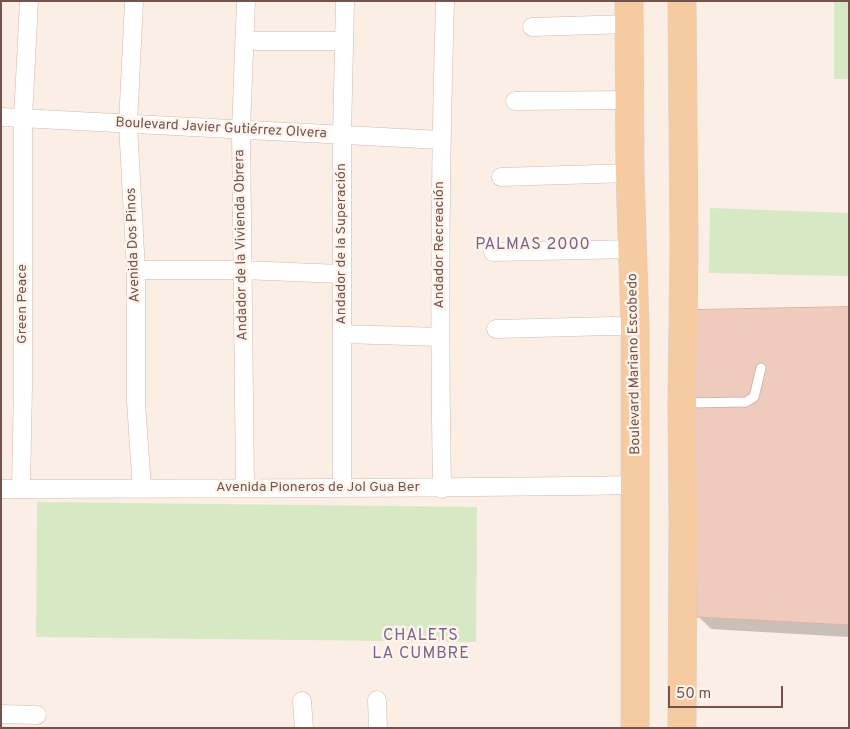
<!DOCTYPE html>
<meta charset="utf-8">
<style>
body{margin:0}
#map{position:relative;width:850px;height:729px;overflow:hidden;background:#fbefe5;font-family:Overpass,sans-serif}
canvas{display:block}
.frame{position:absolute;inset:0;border:2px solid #72544c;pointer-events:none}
.scale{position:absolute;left:668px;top:686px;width:115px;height:22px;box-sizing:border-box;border:2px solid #72544c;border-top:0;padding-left:6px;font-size:15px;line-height:18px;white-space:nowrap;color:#72544c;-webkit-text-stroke:4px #fef4eb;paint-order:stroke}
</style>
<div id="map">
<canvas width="850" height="729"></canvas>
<div class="frame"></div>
<div class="scale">50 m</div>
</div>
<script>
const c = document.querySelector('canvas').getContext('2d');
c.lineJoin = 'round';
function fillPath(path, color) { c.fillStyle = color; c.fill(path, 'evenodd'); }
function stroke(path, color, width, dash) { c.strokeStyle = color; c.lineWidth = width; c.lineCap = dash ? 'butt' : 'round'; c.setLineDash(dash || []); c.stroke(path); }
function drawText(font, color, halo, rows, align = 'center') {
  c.font = font + ' Overpass,sans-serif'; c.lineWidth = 5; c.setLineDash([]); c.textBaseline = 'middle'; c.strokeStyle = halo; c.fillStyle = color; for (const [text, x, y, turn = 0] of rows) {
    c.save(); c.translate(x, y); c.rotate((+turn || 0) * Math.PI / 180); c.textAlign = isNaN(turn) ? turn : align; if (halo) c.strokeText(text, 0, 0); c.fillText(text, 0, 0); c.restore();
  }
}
const green = new Path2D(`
 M834 1H849V79H834Z
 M710 208 849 213V276L709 273Z
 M37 502 477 507 476 642 36 637Z`);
const shadow = new Path2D(`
 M849 308V637L711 629 698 616Z`);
const building = new Path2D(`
 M849 307V625L697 617 693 310Z`);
const lane = new Path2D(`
 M684 403 746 402 754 397 761 368`);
const street = new Path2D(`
 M134 1 128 125 136 270V402L142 489
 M532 27 629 24
 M244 41H344
 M515 101 630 100
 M1 117 441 140
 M501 177 630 173
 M493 252 633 249
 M136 270H242L341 274
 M496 329 613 326 635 327
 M342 334 440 337
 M342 487V135L345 1
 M245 488 241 130 246 1
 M1 489C213 488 424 489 636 485
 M21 489 23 385V118L29 1
 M442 489C439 326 440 164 445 1
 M377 700 378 728
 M302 701 304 728
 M1 714 37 715`);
const primary = new Path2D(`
 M629 1 630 173 635 327V728
 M682 728 683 521 682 403 684 247 682 1`);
const streetNames = [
 ["Boulevard Javier Gutiérrez Olvera",221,129,3],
 ["Andador de la Superación",342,244,-90],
 ["Avenida Dos Pinos",134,245,-92],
 ["Andador de la Vivienda Obrera",242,245,-91],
 ["Andador Recreación",440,245,-90],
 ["Green Peace",23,304,-90],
 ["Boulevard Mariano Escobedo",635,364,-91],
 ["Avenida Pioneros de Jol Gua Ber",318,488]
];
const quarterNames = [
 ["PALMAS 2000",533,246],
 ["CHALETS",421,637],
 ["LA CUMBRE",421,655]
];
fillPath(green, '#d7e8c4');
fillPath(shadow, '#0003');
fillPath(building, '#efcbbe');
stroke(building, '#e0afa0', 1);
stroke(lane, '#ceb8af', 11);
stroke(street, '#ceb8af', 19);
stroke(primary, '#d8cfcd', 29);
stroke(lane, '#fff', 9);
stroke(street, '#fff', 18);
stroke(primary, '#f6cba1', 28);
drawText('14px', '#72544c', '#fef4eb', streetNames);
c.letterSpacing = '1px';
drawText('16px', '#7a648e', '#fef4eb', quarterNames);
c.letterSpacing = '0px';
</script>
